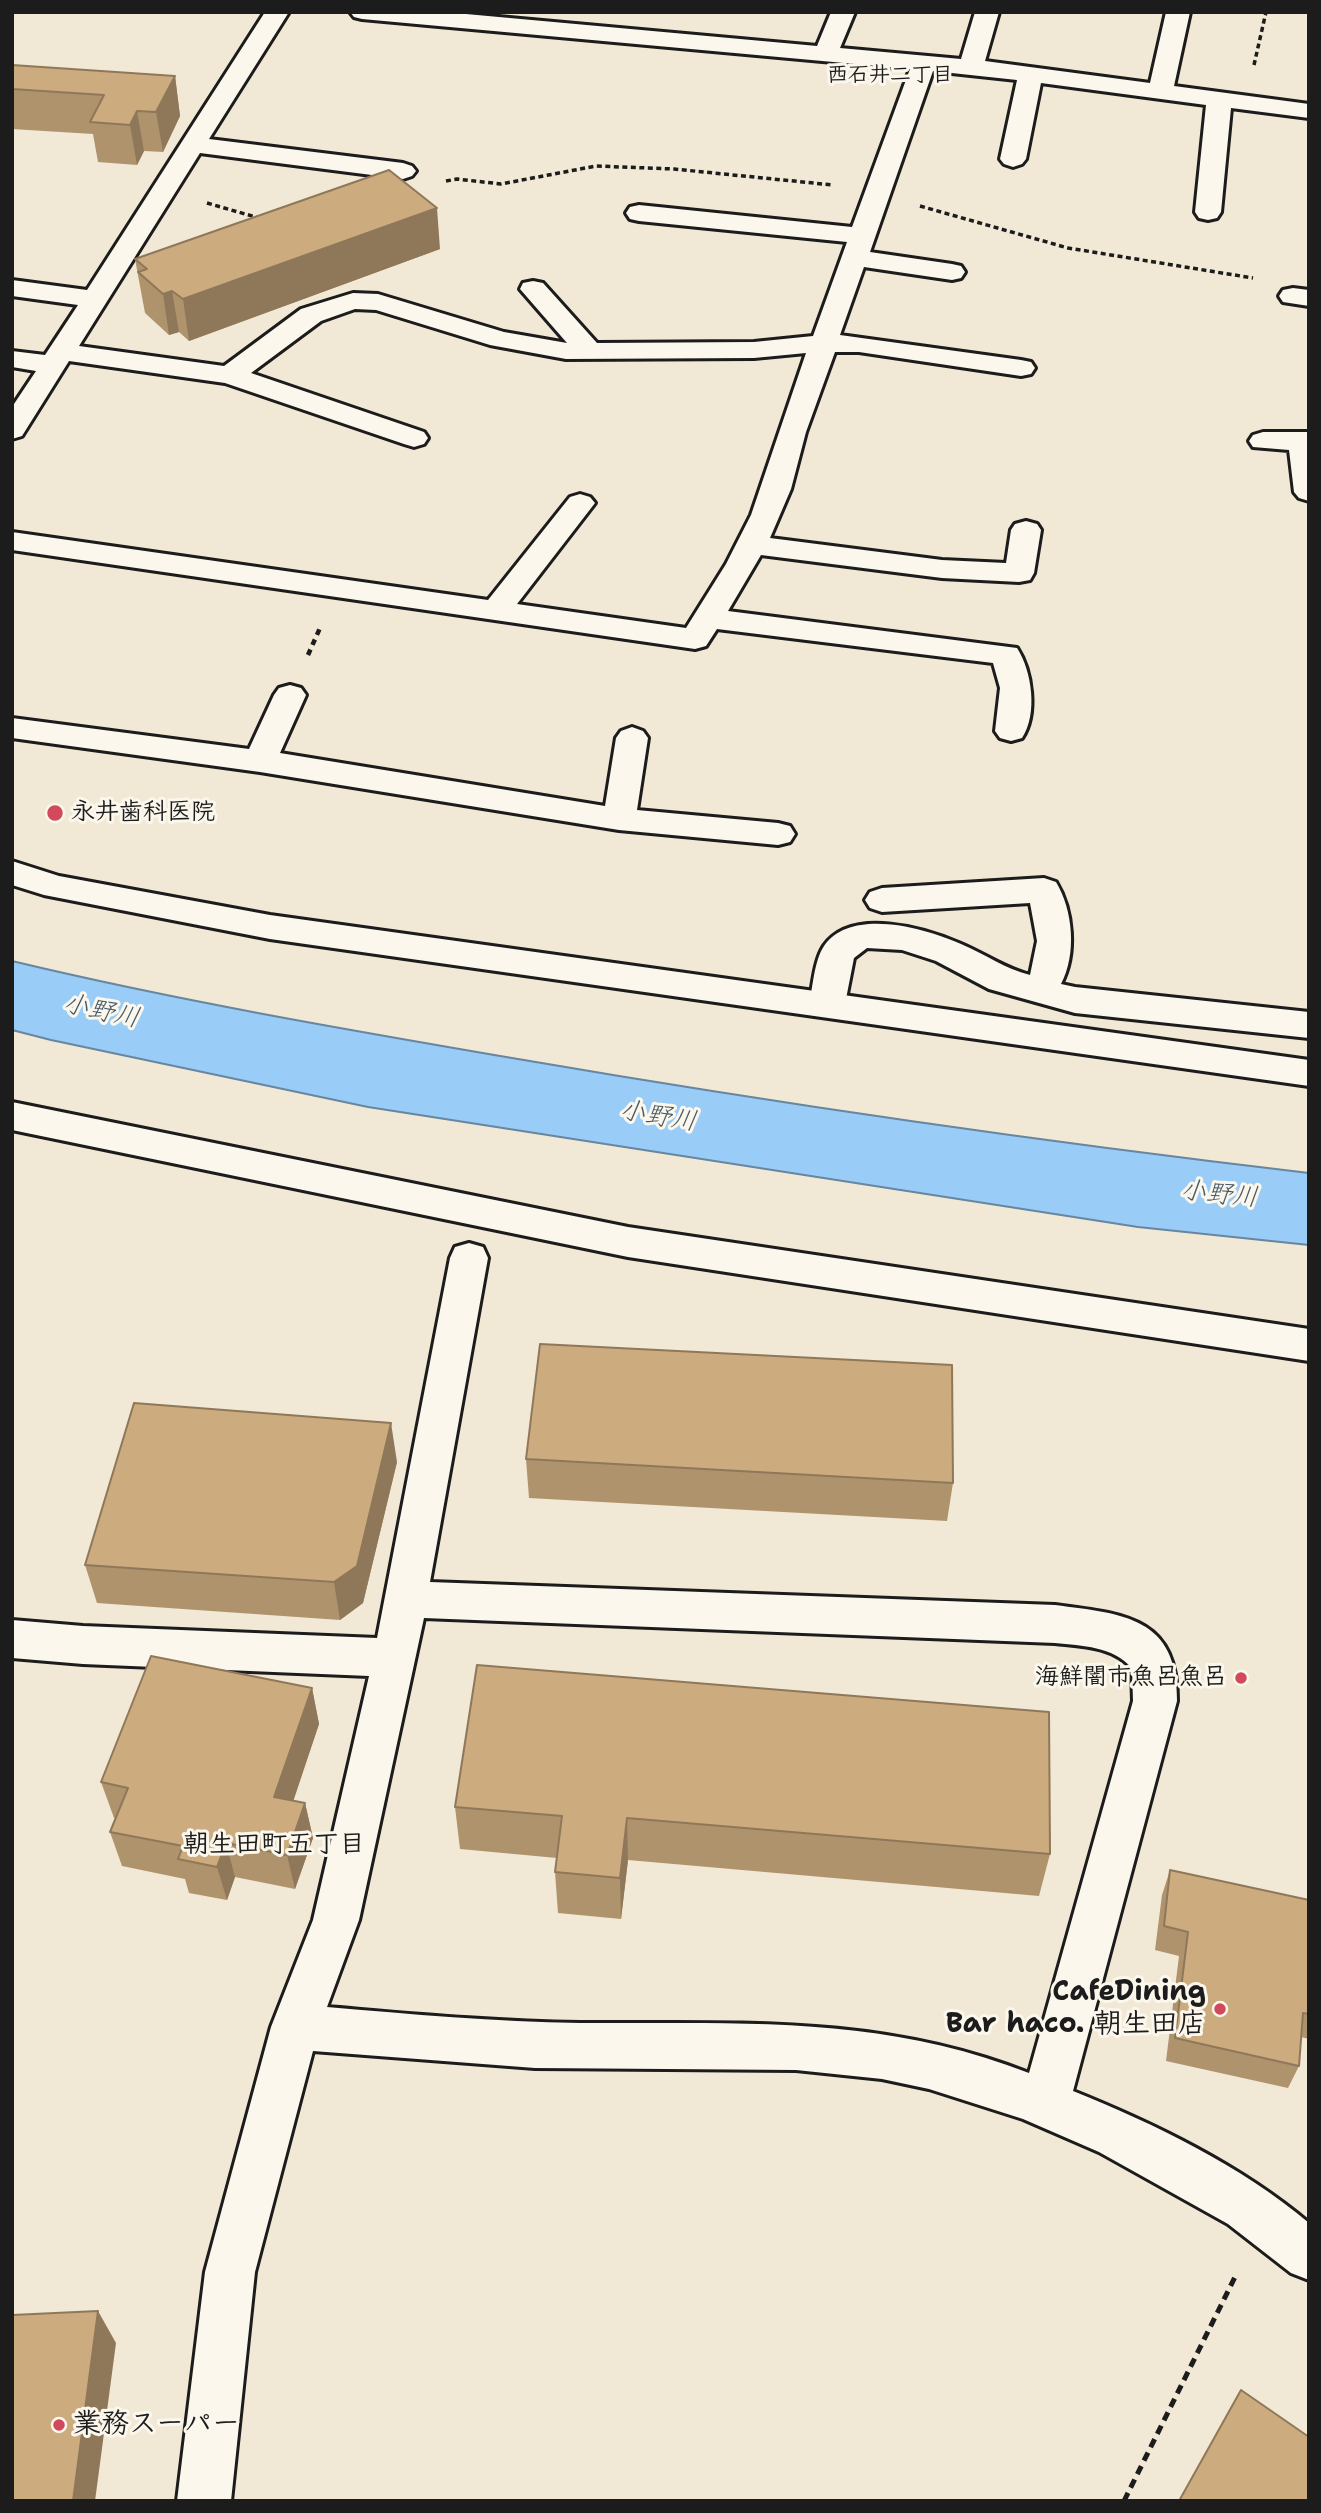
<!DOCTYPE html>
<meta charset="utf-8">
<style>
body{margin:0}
#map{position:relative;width:1321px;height:2513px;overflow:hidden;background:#f2e8d6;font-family:"Shantell Sans",sans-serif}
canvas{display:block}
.frame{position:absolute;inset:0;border:14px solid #1c1c1c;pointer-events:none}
</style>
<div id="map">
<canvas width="1321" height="2513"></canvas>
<div class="frame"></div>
</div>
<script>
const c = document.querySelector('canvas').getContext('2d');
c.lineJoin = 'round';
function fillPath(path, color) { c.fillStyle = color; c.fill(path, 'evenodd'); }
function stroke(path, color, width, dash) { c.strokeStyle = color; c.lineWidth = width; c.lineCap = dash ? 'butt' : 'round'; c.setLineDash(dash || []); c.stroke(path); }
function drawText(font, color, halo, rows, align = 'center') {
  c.font = font + ' "Shantell Sans","Klee One",sans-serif'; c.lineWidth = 6; c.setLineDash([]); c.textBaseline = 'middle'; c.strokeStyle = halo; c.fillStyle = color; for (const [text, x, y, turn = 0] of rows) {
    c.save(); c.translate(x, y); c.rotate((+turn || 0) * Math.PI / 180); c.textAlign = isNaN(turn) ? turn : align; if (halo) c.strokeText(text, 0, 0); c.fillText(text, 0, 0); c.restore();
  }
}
const water = new Path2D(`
 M12 961C179 1001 349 1030 518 1059 780 1104 1044 1142 1309 1173V1245L1138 1227 368 1107 51 1040 12 1030Z`);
const pathFar2 = new Path2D(`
 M1254 65 1266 12
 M446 181 457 179 501 184 596 166 674 169 833 185
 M207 203 259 218
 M920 206 1068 248 1253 278`);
const pathFar1 = new Path2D(`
 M308 655 320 628`);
const path = new Path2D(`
 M1124 2501 1237 2273`);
const street = new Path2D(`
 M265 12H289L209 139 403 163 412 166 416 171 412 176 403 179 200 153 79 346 224 366 301 309 353 293 378 294 504 332 567 343 520 289 523 283 533 281 543 283 597 343 754 342 813 336 847 242 639 221 630 219 626 213 630 207 639 205 852 227 910 69 362 19 354 17 350 12H444L817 46 831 12H855L840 48 961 59 975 12H999L985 61 1150 83 1166 12H1190L1174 86 1309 104V118L1231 108 1221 212 1217 218 1208 220 1199 218 1195 212 1206 105 1041 83 1026 159 1022 164 1013 167 1004 164 1000 159 1017 80 933 71 870 252 952 264 961 266 965 272 961 278 952 280 864 267 840 335 1021 360 1031 362 1035 368 1031 374 1021 376 859 352H835L806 432 791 489 770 538 942 560 1006 563 1011 530 1015 524 1026 521 1037 524 1041 530 1034 573 1030 580 1019 582 942 578 761 555 728 611 1017 648C1032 671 1038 714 1022 738L1011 741 1000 738 995 731 1000 688 993 663 717 629 706 646 695 649 12 550V532L488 600 570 497 580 494 590 497 595 503 517 604 686 628 726 564 751 515 806 353 754 358 566 359 490 345 376 310 355 309 321 321 251 373 424 432 428 438 424 444 414 447 404 444 225 383 69 361 22 436 12 439V407L36 371 12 367V351L45 355 78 305 12 296V280L87 290Z
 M1293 288 1309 290V306L1283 302 1279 296 1283 290Z
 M1263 432H1309V501L1299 498 1294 492 1289 450 1253 447 1249 441 1253 435Z
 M290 685 301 688 306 695 280 753 605 806 616 738 621 731 632 727 643 731 648 738 637 810 778 823 790 826 795 834 790 842 778 845 619 830 260 772 12 738V718L249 749 274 695 279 688Z
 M1044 878 1056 882C1073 910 1077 954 1061 984L1075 987 1309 1012V1038L1075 1013 989 989 936 961 902 950 867 948 854 958 845 1004 840 1013 827 1017 814 1013 809 1004C813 987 814 961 824 946 851 907 925 928 961 944 985 954 1005 969 1030 975L1037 941 1030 903 882 912 870 908 865 900 870 892 882 888Z
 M12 1102 628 1227 1309 1329V1361L628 1257 12 1130Z
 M469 1243 483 1247 488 1258 430 1582 1055 1605C1124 1614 1178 1617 1177 1701L1073 2091C1155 2124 1240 2165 1309 2223V2280L1291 2273 1228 2224 1099 2152 1023 2119 929 2089 882 2079 796 2070 535 2068 313 2051 255 2272 231 2501H177L205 2272 271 2027 313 1920 369 1676 83 1664 12 1658V1620L83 1626 377 1638 450 1258 455 1247ZM424 1618 1055 1643C1083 1646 1112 1646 1132 1668L1133 1701 1029 2073C879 2014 737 2024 580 2023 495 2022 411 2014 327 2007L359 1920Z`);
const secondary = new Path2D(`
 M12 861 59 876 270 915 1309 1060V1086L270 939 44 895 12 885Z`);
const wall = new Path2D(`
 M12 65 175 76 180 116 163 152 144 151 137 165 98 162 93 134 12 129Z
 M440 249 189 341 179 332 169 335 145 313 135 259Z
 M526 1459 953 1483 947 1521 529 1498Z
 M397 1462 363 1603 340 1620 97 1603 85 1565Z
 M477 1665 1050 1854 1039 1896 628 1860 621 1919 558 1913 555 1872 557 1858 460 1849 455 1807Z
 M312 1688 319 1724 293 1800 305 1803 313 1838 295 1889 235 1877 227 1900 189 1893 185 1879 122 1866 110 1832 116 1818H114L101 1782Z
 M1170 1870 1309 1900V2039L1301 2037 1299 2066 1288 2088 1166 2061 1179 1956 1155 1950 1162 1895Z`);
const shadedWall = new Path2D(`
 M175 76 180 116 163 152 156 112Z
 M137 111 144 151 137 165 130 125Z
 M437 208 440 249 189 341 183 299Z
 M172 291 179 332 169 335 163 294Z
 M391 1423 397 1462 363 1603 340 1620 334 1582Z
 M312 1688 319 1724 283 1832 274 1797Z
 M305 1803 313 1838 295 1889 287 1855Z
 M627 1818 628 1860 621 1919 620 1878Z
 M226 1843 235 1877 227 1900 217 1867Z
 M98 2311 116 2343 95 2501H73Z`);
const building = new Path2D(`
 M12 65 175 76 156 112 137 111 130 125 90 122 104 95 12 89Z
 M389 170 437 208 183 299 172 291 163 294 138 272 147 269 135 259Z
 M540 1344 952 1365 953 1483 526 1459Z
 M134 1403 391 1423 357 1566 334 1582 85 1565Z
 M151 1656 312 1688 274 1797 305 1803 287 1855 226 1843 217 1867 178 1859 183 1846 110 1832 128 1788 101 1782Z
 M477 1665 1049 1712 1050 1854 627 1818 620 1878 555 1872 562 1816 455 1807Z
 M1170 1870 1309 1900V2014L1303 2013 1299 2066 1175 2038 1188 1932 1164 1926Z
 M98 2311 73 2501H12V2315Z
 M1241 2390 1309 2437V2501H1179Z`);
const markers = [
 [55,813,9,"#d1495b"],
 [1241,1678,7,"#d1495b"],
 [1220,2009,7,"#d1495b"],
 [59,2425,7,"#d1495b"]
];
const farNeighbourhoodnames = [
 ["西石井二丁目",890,76]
];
const poiNames = [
 ["永井歯科医院",71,813],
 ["海鮮闇市魚呂魚呂",1227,1678,"right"]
];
const waterNames = [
 ["小野川",101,1012,12],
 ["小野川",658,1117,9],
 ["小野川",1219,1195,6]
];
const neighbourhoodNames = [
 ["朝生田町五丁目",274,1845]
];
const nearPoinames = [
 ["CafeDining",1206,1993],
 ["Bar haco. 朝生田店",1206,2025],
 ["業務スーパー",73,2425,"left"]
];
fillPath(water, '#99ccf6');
stroke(water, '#67869f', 2);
stroke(street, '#1c1c1c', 6);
stroke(secondary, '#1c1c1c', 6);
stroke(pathFar2, '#1c1c1c', 3.5, [5, 3.5]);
stroke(pathFar1, '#1c1c1c', 4.5, [6, 5]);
stroke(path, '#1c1c1c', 5, [9, 6]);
fillPath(street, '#fbf7ec');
fillPath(secondary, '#fbf7ec');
fillPath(wall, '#af936d');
fillPath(shadedWall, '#8f7859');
fillPath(building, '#ccab7f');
stroke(building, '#8f7859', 2);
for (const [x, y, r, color] of markers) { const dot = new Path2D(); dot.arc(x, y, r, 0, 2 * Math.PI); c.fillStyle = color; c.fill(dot); stroke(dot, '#fbf7ec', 2.5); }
drawText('bold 21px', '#1c1c1c', '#fbf7ec', farNeighbourhoodnames);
drawText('bold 24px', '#1c1c1c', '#fbf7ec', poiNames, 'left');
drawText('italic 26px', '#485a68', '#fbf7ec', waterNames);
drawText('bold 26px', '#1c1c1c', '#fbf7ec', neighbourhoodNames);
drawText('bold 28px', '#1c1c1c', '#fbf7ec', nearPoinames, 'right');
</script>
